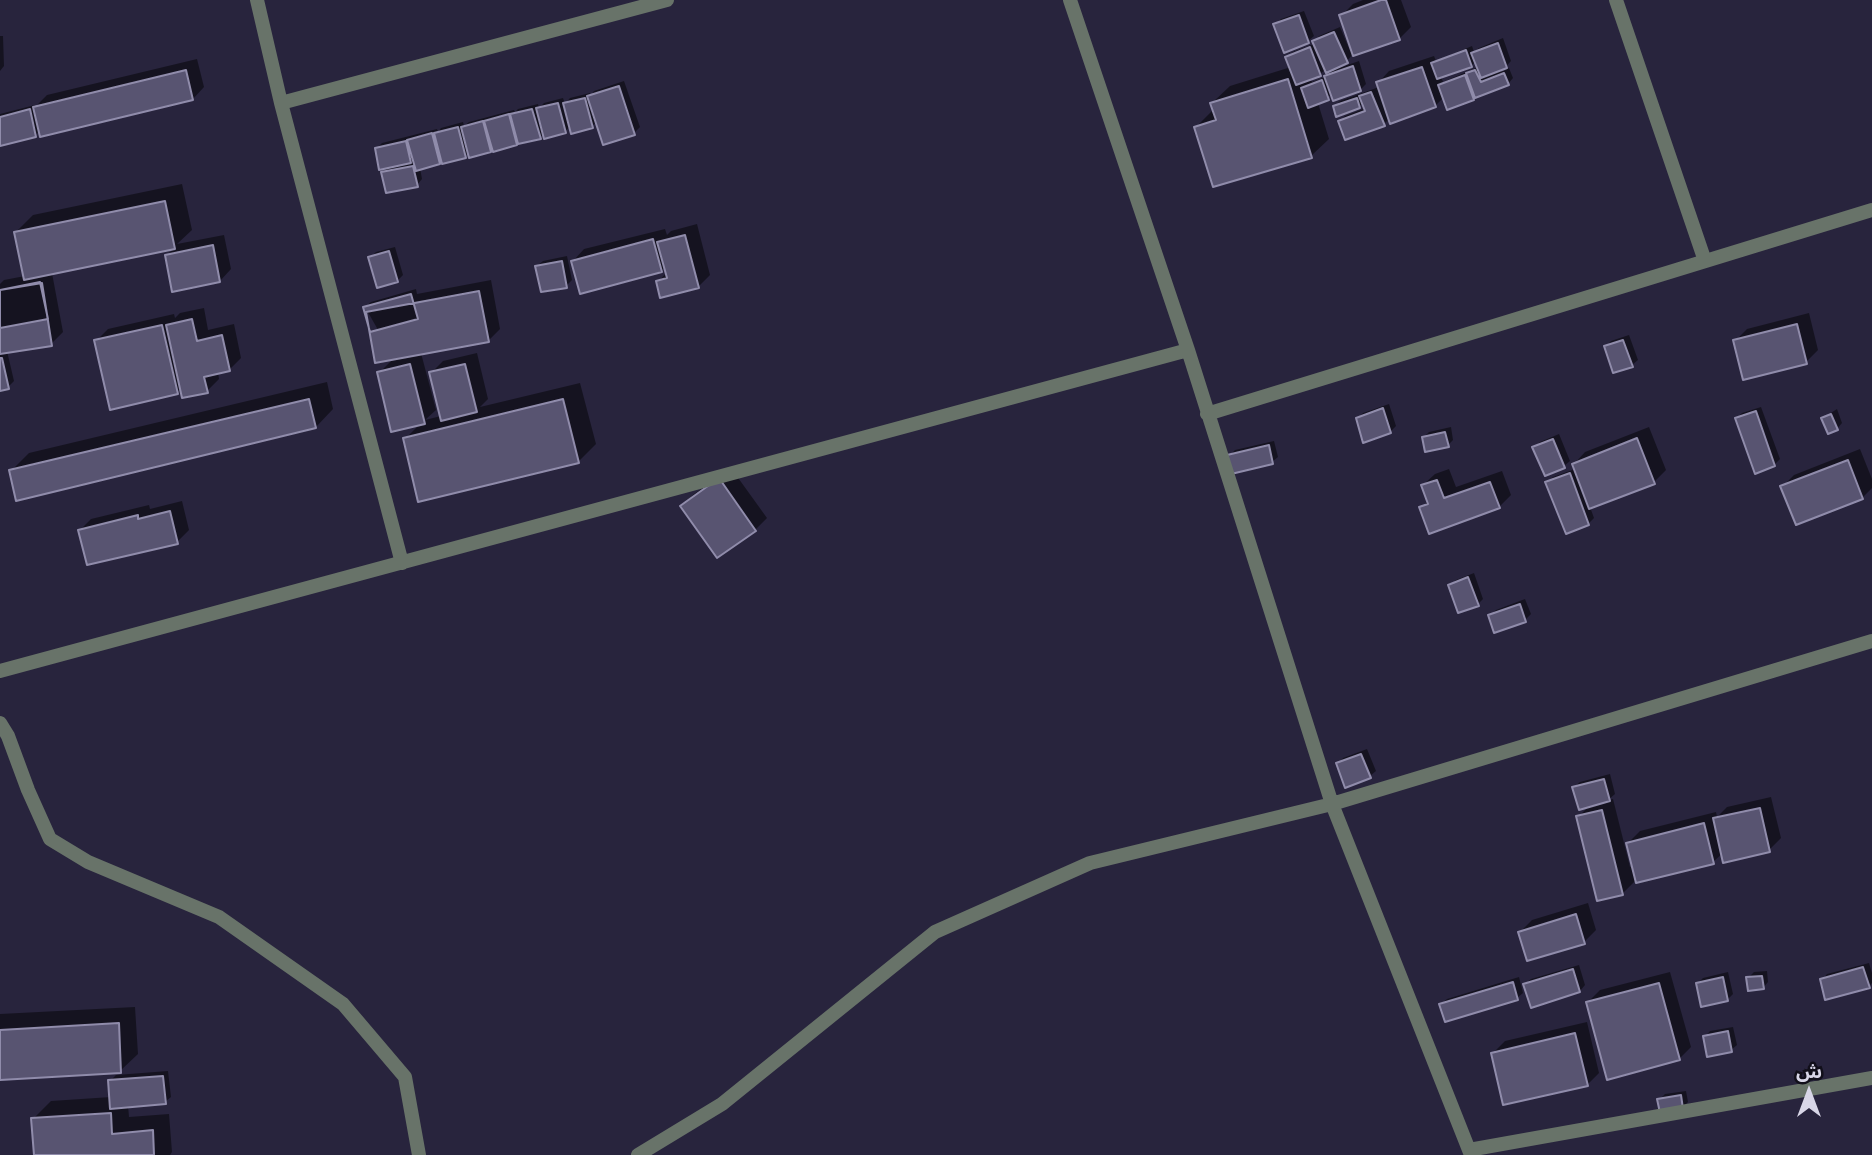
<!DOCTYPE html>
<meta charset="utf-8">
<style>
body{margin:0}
#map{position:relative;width:1872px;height:1155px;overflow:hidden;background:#28243d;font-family:Lato,"Noto Sans Arabic",sans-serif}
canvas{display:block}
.north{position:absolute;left:1774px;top:1057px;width:70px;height:70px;-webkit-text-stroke:5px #110f1a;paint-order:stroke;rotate:0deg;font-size:19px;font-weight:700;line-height:28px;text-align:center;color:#d8d6e7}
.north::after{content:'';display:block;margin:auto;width:24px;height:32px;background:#d8d6e7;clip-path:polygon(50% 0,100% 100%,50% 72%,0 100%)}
</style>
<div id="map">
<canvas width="1872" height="1155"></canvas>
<div class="north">ش</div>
</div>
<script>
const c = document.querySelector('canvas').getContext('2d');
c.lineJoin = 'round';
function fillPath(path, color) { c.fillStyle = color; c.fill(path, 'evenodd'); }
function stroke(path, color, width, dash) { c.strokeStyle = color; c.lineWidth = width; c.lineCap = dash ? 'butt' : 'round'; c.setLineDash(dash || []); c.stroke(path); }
const shadow = new Path2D(`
 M1363 0H1401L1411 27 1399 39 1352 55 1347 61 1326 69 1320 74 1310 78 1312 82 1326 77 1333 70 1359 61 1366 84 1361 89 1334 99 1333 94 1318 103 1329 139 1311 156 1196 127 1214 109 1212 103 1230 86 1291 67 1287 57 1293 52 1314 44 1319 36 1340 27 1350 51 1353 50 1341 16 1353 4Z
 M1304 11 1314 36 1308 41 1275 25 1281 19Z
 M0 36H3L4 66 0 71Z
 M1503 38 1511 61 1501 72 1509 68 1513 78 1508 84 1473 99 1444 97 1435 106 1390 118 1384 124 1340 121 1345 116 1366 108 1363 102 1359 107H1335L1340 101 1379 87 1378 83 1389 71 1434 56 1436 61 1472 46 1474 52 1479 48ZM1476 61 1478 67 1443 82 1441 76 1471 66Z
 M197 59 204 87 193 99 40 130 35 136 0 145V114L35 105V107L47 95Z
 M624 81 640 127 634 133 604 143 597 122 592 126H570L565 132 544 133 540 138 470 156 469 152 465 156 442 159 439 163 420 168 422 179 417 185 383 173 390 165 377 148 382 143 437 129 438 132 441 128 463 122 464 126 469 122 514 110 515 112 518 109 538 104 539 108 544 103 563 98 565 104 570 98 590 93 591 95 594 91Z
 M182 184 192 230 177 244 224 235 231 269 220 281 167 255 176 247 52 273 63 332 51 344 7 351 14 381 8 387 0 389V355L2 354 0 284 4 280 25 276 15 233 33 215Z
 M697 224 710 275 698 287 658 282 667 272 665 267 661 271 573 261 584 249 665 229 667 235 671 231Z
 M395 247 403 275 397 281 370 258 376 252Z
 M567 256 572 280 566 286 537 266 543 261Z
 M491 280 500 329 488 341 421 353 436 410 425 420 441 416 431 373 443 361 477 353 488 399 480 407 580 383 596 444 578 462 405 439 421 423 379 373 394 358 365 307 371 302 416 289 417 294Z
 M204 308 208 330 234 324 241 358 229 370 218 372 219 379 207 391 182 388 177 392 96 341 108 329 174 314 175 318 180 313Z
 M1809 313 1818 350 1806 362 1735 341 1747 329Z
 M1629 335 1638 360 1632 365 1606 347 1611 341Z
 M327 382 333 409 316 427 11 471 29 453Z
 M1389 404 1396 426 1390 432 1358 418 1363 413Z
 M1761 407 1780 459 1774 465 1737 418 1742 413Z
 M1837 409 1842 423 1837 429 1823 418Z
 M1451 427 1453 440 1448 445 1424 437 1429 432Z
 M1649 427 1666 470 1654 482 1590 507 1594 518 1588 524 1547 483 1553 477 1575 469 1574 464 1585 452Z
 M1559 434 1570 461 1564 466 1535 447 1540 442Z
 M1274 441 1278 457 1272 462 1229 456 1235 450Z
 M1860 449 1872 479V488L1863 497 1797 523 1782 487 1794 475Z
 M731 468 767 518 755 530 718 556 682 506 694 494Z
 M1449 469 1456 487 1502 471 1511 495 1499 507 1421 508 1429 500 1423 485 1435 474Z
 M182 501 189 530 177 542 80 530 91 519 149 505 150 509Z
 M1474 573 1483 599 1478 604 1450 585 1456 580Z
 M1525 599 1531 614 1525 620 1490 615 1496 610Z
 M1367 749 1376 771 1370 776 1338 764 1343 758Z
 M1610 774 1615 794 1608 800 1613 799 1630 867 1633 866 1628 843 1640 831 1716 812 1717 817 1727 807 1771 797 1781 838 1769 850 1723 853 1713 862 1637 879 1622 894 1578 817 1590 805 1574 787 1580 782Z
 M1588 903 1596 930 1584 942 1520 932 1532 920Z
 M1869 963 1872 973V983L1869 986 1822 980 1827 974Z
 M1579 965 1585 985 1580 991 1525 984 1531 979Z
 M1767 971 1768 982 1763 988 1748 978 1754 972Z
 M1670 972 1691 1047 1679 1059 1588 1002 1600 990Z
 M1728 972 1733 994 1728 999 1698 983 1703 978Z
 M1519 977 1523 993 1517 998 1441 1004 1447 999Z
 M135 1007 138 1054 120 1071 0 1078V1014Z
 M1587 1022 1599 1073 1587 1085 1493 1053 1505 1041Z
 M1733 1027 1737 1045 1731 1050 1705 1037 1710 1031Z
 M168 1071 171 1097 165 1102 128 1105 129 1117 169 1114 172 1152 170 1155H36L33 1119 51 1101 111 1097 110 1081 116 1075Z
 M1686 1091 1688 1102 1682 1108 1659 1100 1665 1094Z`);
const building = new Path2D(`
 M1381 0H1386L1400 40 1353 56 1339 15Z
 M1299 15 1309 43 1284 53 1273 24Z
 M1334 32 1348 63 1326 73 1312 41Z
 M1498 43 1507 68 1481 78 1471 53Z
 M1310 47 1321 76 1296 85 1285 57Z
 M1466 50 1472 67 1437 79 1431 63Z
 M1353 66 1361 91 1333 101 1324 76Z
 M1422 67 1436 107 1390 124 1376 82Z
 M186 70 193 100 40 137 33 107Z
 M1475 70 1481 82 1504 73 1509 85 1475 98 1466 73Z
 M1465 75 1474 100 1447 110 1438 85Z
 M1288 79 1312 158 1213 187 1194 127 1216 120 1210 103Z
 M1322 80 1329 100 1308 108 1301 88Z
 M619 86 635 135 603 145 587 96Z
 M1371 92 1385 126 1345 140 1338 121 1365 111 1359 96Z
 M585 98 593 128 571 134 563 103Z
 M1357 98 1360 108 1336 117 1333 106Z
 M558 103 566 133 544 139 536 108Z
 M30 109 36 137 0 146V117Z
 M532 109 541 139 518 144 510 114Z
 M509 114 517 145 493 152 484 121Z
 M483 121 491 152 469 158 461 127Z
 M458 127 466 158 442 164 434 133Z
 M432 133 440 164 416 171 407 140Z
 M406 141 411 163 379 170 375 148Z
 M413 166 418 187 386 193 381 172Z
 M165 201 175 249 24 280 14 232Z
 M685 235 699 288 660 298 656 281 667 278 657 242Z
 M653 239 662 272 580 294 571 261Z
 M213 245 220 282 172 292 165 255Z
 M389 251 398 282 377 288 368 257Z
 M562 261 567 288 541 292 535 266Z
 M40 282 48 319 0 328V290Z
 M42 283 52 346 0 354V290Z
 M479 291 489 342 375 363 366 312Z
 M411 294 418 319 370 332 363 307Z
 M192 319 197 341 222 335 230 371 204 377 208 393 182 398 166 325Z
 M1797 324 1807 364 1743 380 1733 340Z
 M162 325 178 394 110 410 94 340Z
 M1623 340 1633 367 1613 373 1604 346Z
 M0 358H2L9 389 0 391Z
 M410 364 425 424 391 432 377 372Z
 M465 364 477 412 441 421 429 372Z
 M309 399 316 428 16 501 9 470Z
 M563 399 579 463 418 502 403 438Z
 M1383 408 1391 433 1363 443 1356 418Z
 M1756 411 1775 466 1755 474 1735 418Z
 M1831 414 1838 430 1828 434 1821 418Z
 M1445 432 1449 447 1425 452 1422 437Z
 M1637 438 1655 484 1589 509 1572 464Z
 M1553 439 1565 468 1545 476 1532 447Z
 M1269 445 1273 464 1231 474 1227 455Z
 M1848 460 1863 499 1796 525 1780 486Z
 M1570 473 1589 525 1566 534 1545 482Z
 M719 478 756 531 717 558 680 506Z
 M1437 480 1444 498 1490 482 1500 508 1429 534 1419 507 1428 504 1421 485Z
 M170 511 178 544 87 565 78 530 138 515V519Z
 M1468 577 1479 606 1458 613 1448 585Z
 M1520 604 1526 622 1494 633 1488 615Z
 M1361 754 1371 778 1345 788 1336 763Z
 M1604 779 1610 801 1579 810 1572 787Z
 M1760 808 1770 852 1723 863 1713 818Z
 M1602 810 1623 895 1597 901 1576 816Z
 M1704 823 1714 864 1636 883 1626 843Z
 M1576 914 1585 944 1527 961 1518 932Z
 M1863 967 1870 988 1825 1000 1820 979Z
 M1573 969 1580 992 1531 1008 1523 984Z
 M1762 976 1764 989 1748 991 1746 977Z
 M1723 977 1728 1001 1701 1007 1696 983Z
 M1513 982 1518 1000 1445 1022 1439 1004Z
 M1659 983 1680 1060 1607 1080 1586 1002Z
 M119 1023 121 1073 0 1080V1030Z
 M1728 1031 1732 1052 1707 1057 1703 1036Z
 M1575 1033 1588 1086 1503 1105 1491 1053Z
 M163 1076 166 1104 110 1109 108 1080Z
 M1681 1095 1683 1109 1660 1113 1657 1099Z
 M111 1113 112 1134 153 1130 154 1155H34L31 1118Z`);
const minor = new Path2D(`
 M257 0 281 103 402 563
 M1070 0 1188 350 1332 804 1471 1155
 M1616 0 1705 261
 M281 103 667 0
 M1207 414 1872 210
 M0 671 1188 350
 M0 723 8 736 28 790 50 839 88 862 219 917 343 1004 405 1077 419 1155
 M1469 1150 1872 1078
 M638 1155 722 1104 935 932 1090 863 1332 804 1872 641`);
fillPath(shadow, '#0007');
fillPath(building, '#585471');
stroke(building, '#908cab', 2);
stroke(minor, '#687369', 14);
</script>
